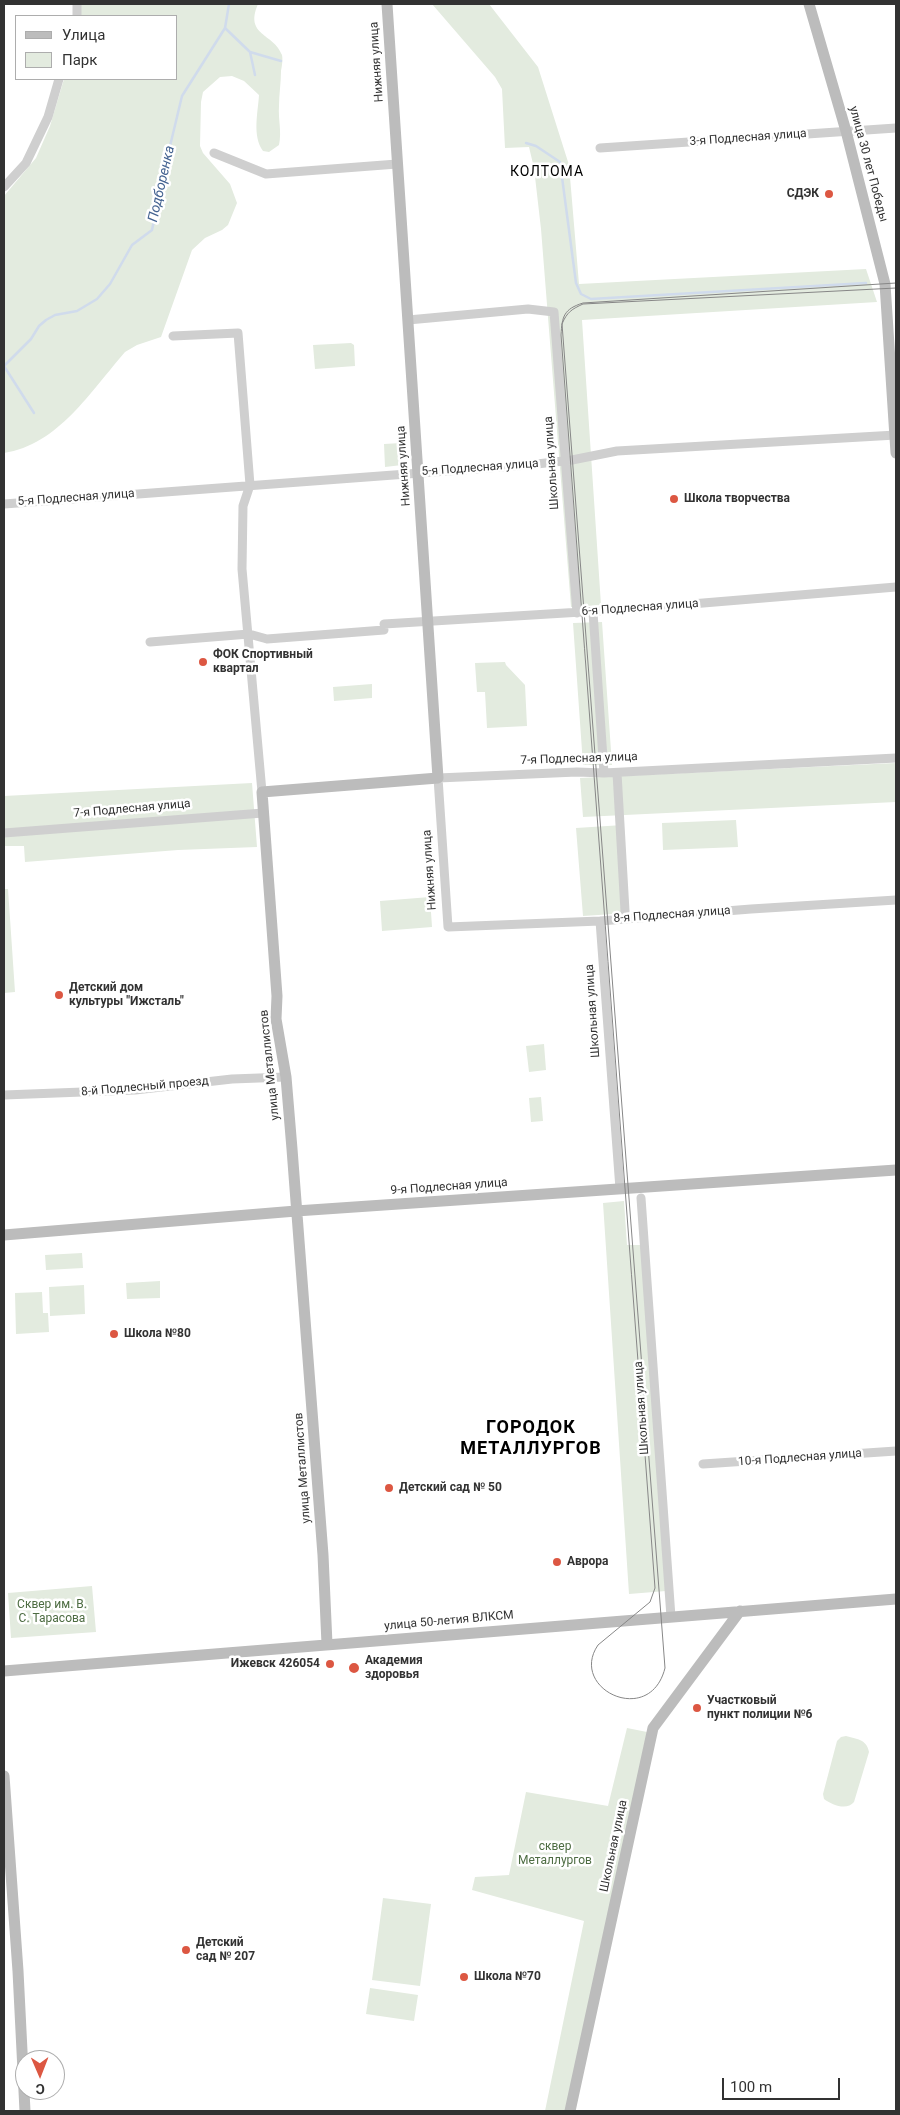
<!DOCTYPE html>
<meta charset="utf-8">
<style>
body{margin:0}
#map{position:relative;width:900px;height:2115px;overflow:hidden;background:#fff;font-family:Roboto,sans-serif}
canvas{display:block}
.frame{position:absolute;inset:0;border:5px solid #323232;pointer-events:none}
.legend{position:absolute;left:15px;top:15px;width:162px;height:65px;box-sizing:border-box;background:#fff;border:1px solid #adadad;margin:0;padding:6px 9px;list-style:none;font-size:15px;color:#323232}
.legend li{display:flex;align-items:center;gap:10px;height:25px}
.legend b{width:25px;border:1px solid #adadad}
.north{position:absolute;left:15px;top:2050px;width:50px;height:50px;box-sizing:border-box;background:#fff;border:1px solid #adadad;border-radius:50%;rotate:179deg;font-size:14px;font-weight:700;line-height:20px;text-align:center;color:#323232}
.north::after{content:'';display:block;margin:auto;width:18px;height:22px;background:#dc5742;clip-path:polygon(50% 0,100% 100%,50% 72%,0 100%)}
.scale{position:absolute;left:722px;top:2078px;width:118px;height:22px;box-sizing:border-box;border:2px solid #323232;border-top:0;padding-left:6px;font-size:15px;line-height:18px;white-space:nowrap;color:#323232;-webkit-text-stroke:4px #fff;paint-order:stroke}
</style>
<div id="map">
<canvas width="900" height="2115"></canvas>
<div class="frame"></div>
<ul class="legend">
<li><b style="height:6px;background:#bcbcbc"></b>Улица</li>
<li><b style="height:14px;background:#e3ebdf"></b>Парк</li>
</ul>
<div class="north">С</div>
<div class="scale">100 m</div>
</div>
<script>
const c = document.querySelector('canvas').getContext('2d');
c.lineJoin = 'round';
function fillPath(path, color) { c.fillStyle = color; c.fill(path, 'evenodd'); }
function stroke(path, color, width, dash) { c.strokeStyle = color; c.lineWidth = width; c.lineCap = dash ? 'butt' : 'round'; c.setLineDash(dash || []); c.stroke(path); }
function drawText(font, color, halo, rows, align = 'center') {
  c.font = font + ' Roboto,sans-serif'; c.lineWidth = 5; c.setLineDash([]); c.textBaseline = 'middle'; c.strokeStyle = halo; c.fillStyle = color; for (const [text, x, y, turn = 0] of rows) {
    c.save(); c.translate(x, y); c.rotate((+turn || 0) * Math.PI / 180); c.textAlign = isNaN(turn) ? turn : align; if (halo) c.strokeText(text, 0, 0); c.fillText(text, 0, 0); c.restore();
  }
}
const green = new Path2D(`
 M80 4H258C244 36 274 33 282 55 283 59 282 66 281 71 281 83 279 94 279 106 278 120 282 131 279 145L269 152 263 151C252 136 258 112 259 95L244 81 232 76 220 77 203 92 201 102 200 146 203 153 230 184 237 203 228 225 222 230 205 238 192 250 161 337 137 345 125 352C91 391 58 445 4 453V196L36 158 50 126 64 79H176V16H80Z
 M432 4H489L538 67 569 165 579 284 866 269 877 302 582 320 601 605 571 607 541 229 534 168 529 147 505 148 502 89 495 77Z
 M351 343 354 345 355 366 315 369 313 345Z
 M401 443 402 465 385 467 384 444Z
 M602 622 612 765H583L573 623Z
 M505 662 506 665 525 685 527 726 487 728 485 692H477L475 663Z
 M372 684V698L334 701 333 687Z
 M896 763V802L583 817 580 778Z
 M252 783 257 847 178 850 25 862 24 846H4V796Z
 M736 820 738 847 663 850 662 823Z
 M623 825 629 913 583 916 576 828Z
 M4 889H8L15 992 4 993Z
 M430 897 432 927 382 931 380 901Z
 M544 1044 546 1070 529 1072 526 1046Z
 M541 1097 543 1121 531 1122 529 1098Z
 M624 1201 627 1245H644L666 1591 629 1594 603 1203Z
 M82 1253 83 1268 46 1270 45 1255Z
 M160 1281V1298L127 1299 126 1283Z
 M84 1285 85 1314 50 1316 49 1287Z
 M42 1292 43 1313H48L49 1332 16 1334 15 1293Z
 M92 1586 96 1632 11 1638 8 1593Z
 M627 1728 647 1732 567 2111H545L584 1921 472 1890 475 1877 509 1875 526 1792 608 1806Z
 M846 1736C856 1739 867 1739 869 1752L854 1802C847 1811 832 1805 824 1799L823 1794 837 1741 841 1737Z
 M383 1898 431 1904 420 1986 372 1980Z
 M370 1988 418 1995 414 2021 366 2014Z`);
const stream = new Path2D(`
 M225 28 250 52 281 61
 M250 52 255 75
 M526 143 536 146 560 162 576 283 581 294 591 299 866 283
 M4 366 31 339 39 326 46 320 55 315 77 311 97 299 110 284 132 245 152 230 165 167 182 96 225 28 229 4
 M4 366 34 413`);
const street = new Path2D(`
 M77 16V4
 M600 148 896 128
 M214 153 266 174 397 164
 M4 187 26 163 48 117 59 79
 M408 320 528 309 554 312 577 613
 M173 336 238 333 250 485 243 506 242 569 262 792
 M4 504 528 465 572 460 617 451 896 435
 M593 612 604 773
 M384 624 631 609 896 587
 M150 642 249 634 267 639 384 630
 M896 758 604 773 577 772 438 778 448 927 600 921 751 909 896 900
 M617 773 625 911
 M4 833 263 813
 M600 921 620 1189
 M4 1095 135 1090 232 1079 286 1077
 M641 1198 671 1617
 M703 1464 896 1451`);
const secondary = new Path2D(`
 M809 4 846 131 885 284 896 453
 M4 1235 296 1211 896 1170
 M327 1644 323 1555 292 1149 286 1077 276 1019 277 996 262 792 438 778 387 4
 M4 1671 896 1599
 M4 1776 18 1971 25 2111
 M570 2111 653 1728 740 1611`);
const tram = new Path2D(`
 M896 283 583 303C564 309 562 316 561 335L655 1588 650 1602 598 1645C568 1689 650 1728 665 1668L562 324C567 312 572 309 583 304L896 288`);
const markers = [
 [829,194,5,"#dc5742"],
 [674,499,5,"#dc5742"],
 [203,662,5,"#dc5742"],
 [59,995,5,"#dc5742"],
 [114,1334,5,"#dc5742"],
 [389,1488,5,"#dc5742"],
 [557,1562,5,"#dc5742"],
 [330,1664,5,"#dc5742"],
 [354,1668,6,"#dc5742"],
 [697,1708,5,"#dc5742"],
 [186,1950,5,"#dc5742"],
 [464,1977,5,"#dc5742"]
];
const streetNames = [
 ["Нижняя улица",377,62,-94],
 ["3-я Подлесная улица",748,138,-4],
 ["улица 30 лет Победы",868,164,75],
 ["Школьная улица",552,463,-94],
 ["Нижняя улица",404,466,-94],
 ["5-я Подлесная улица",480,468,-4],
 ["5-я Подлесная улица",76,498,-4],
 ["6-я Подлесная улица",640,608,-4],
 ["7-я Подлесная улица",579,759,-2],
 ["7-я Подлесная улица",132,809,-5],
 ["Нижняя улица",430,870,-94],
 ["8-я Подлесная улица",672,915,-4],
 ["Школьная улица",593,1011,-94],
 ["улица Металлистов",270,1065,-96],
 ["8-й Подлесный проезд",145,1087,-5],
 ["9-я Подлесная улица",449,1187,-4],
 ["Школьная улица",642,1408,-94],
 ["10-я Подлесная улица",800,1458,-4],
 ["улица Металлистов",303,1468,-94],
 ["улица 50-летия ВЛКСМ",449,1621,-5],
 ["Школьная улица",614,1846,-78]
];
const poiNames = [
 ["СДЭК",819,194,"right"],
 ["Школа творчества",684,499],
 ["ФОК Спортивный",213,655],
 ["квартал",213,669],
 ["Детский дом",69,988],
 ["культуры \"Ижсталь\"",69,1002],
 ["Школа №80",124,1334],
 ["Детский сад № 50",399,1488],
 ["Аврора",567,1562],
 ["Академия",365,1661],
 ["здоровья",365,1675],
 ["Ижевск 426054",320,1664,"right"],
 ["Участковый",707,1701],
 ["пункт полиции №6",707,1715],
 ["Детский",196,1943],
 ["сад № 207",196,1957],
 ["Школа №70",474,1977]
];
const parkNames = [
 ["Сквер им. В.",52,1605],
 ["С. Тарасова",52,1619],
 ["сквер",555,1847],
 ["Металлургов",555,1861]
];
const neighbourhoodNames = [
 ["КОЛТОМА",547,172]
];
const waterNames = [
 ["Подборенка",162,184,-77]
];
const districtNames = [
 ["ГОРОДОК",531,1428],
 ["МЕТАЛЛУРГОВ",531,1449]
];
fillPath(green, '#e3ebdf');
stroke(stream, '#d0dbec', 2.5);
stroke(street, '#cfcfcf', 9);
stroke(secondary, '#bcbcbc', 11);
stroke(tram, '#878787', 1);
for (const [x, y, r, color] of markers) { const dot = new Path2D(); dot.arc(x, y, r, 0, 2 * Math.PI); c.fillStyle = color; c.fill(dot); stroke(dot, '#fff', 2); }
drawText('12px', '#323232', '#fff', streetNames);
drawText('bold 12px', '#323232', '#fff', poiNames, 'left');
drawText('12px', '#4d6c42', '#fff', parkNames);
c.letterSpacing = '1px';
drawText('14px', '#000', '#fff', neighbourhoodNames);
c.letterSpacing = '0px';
drawText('italic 14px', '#446391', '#fff', waterNames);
c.letterSpacing = '1px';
drawText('bold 18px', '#000', '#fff', districtNames);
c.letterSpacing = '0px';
</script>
